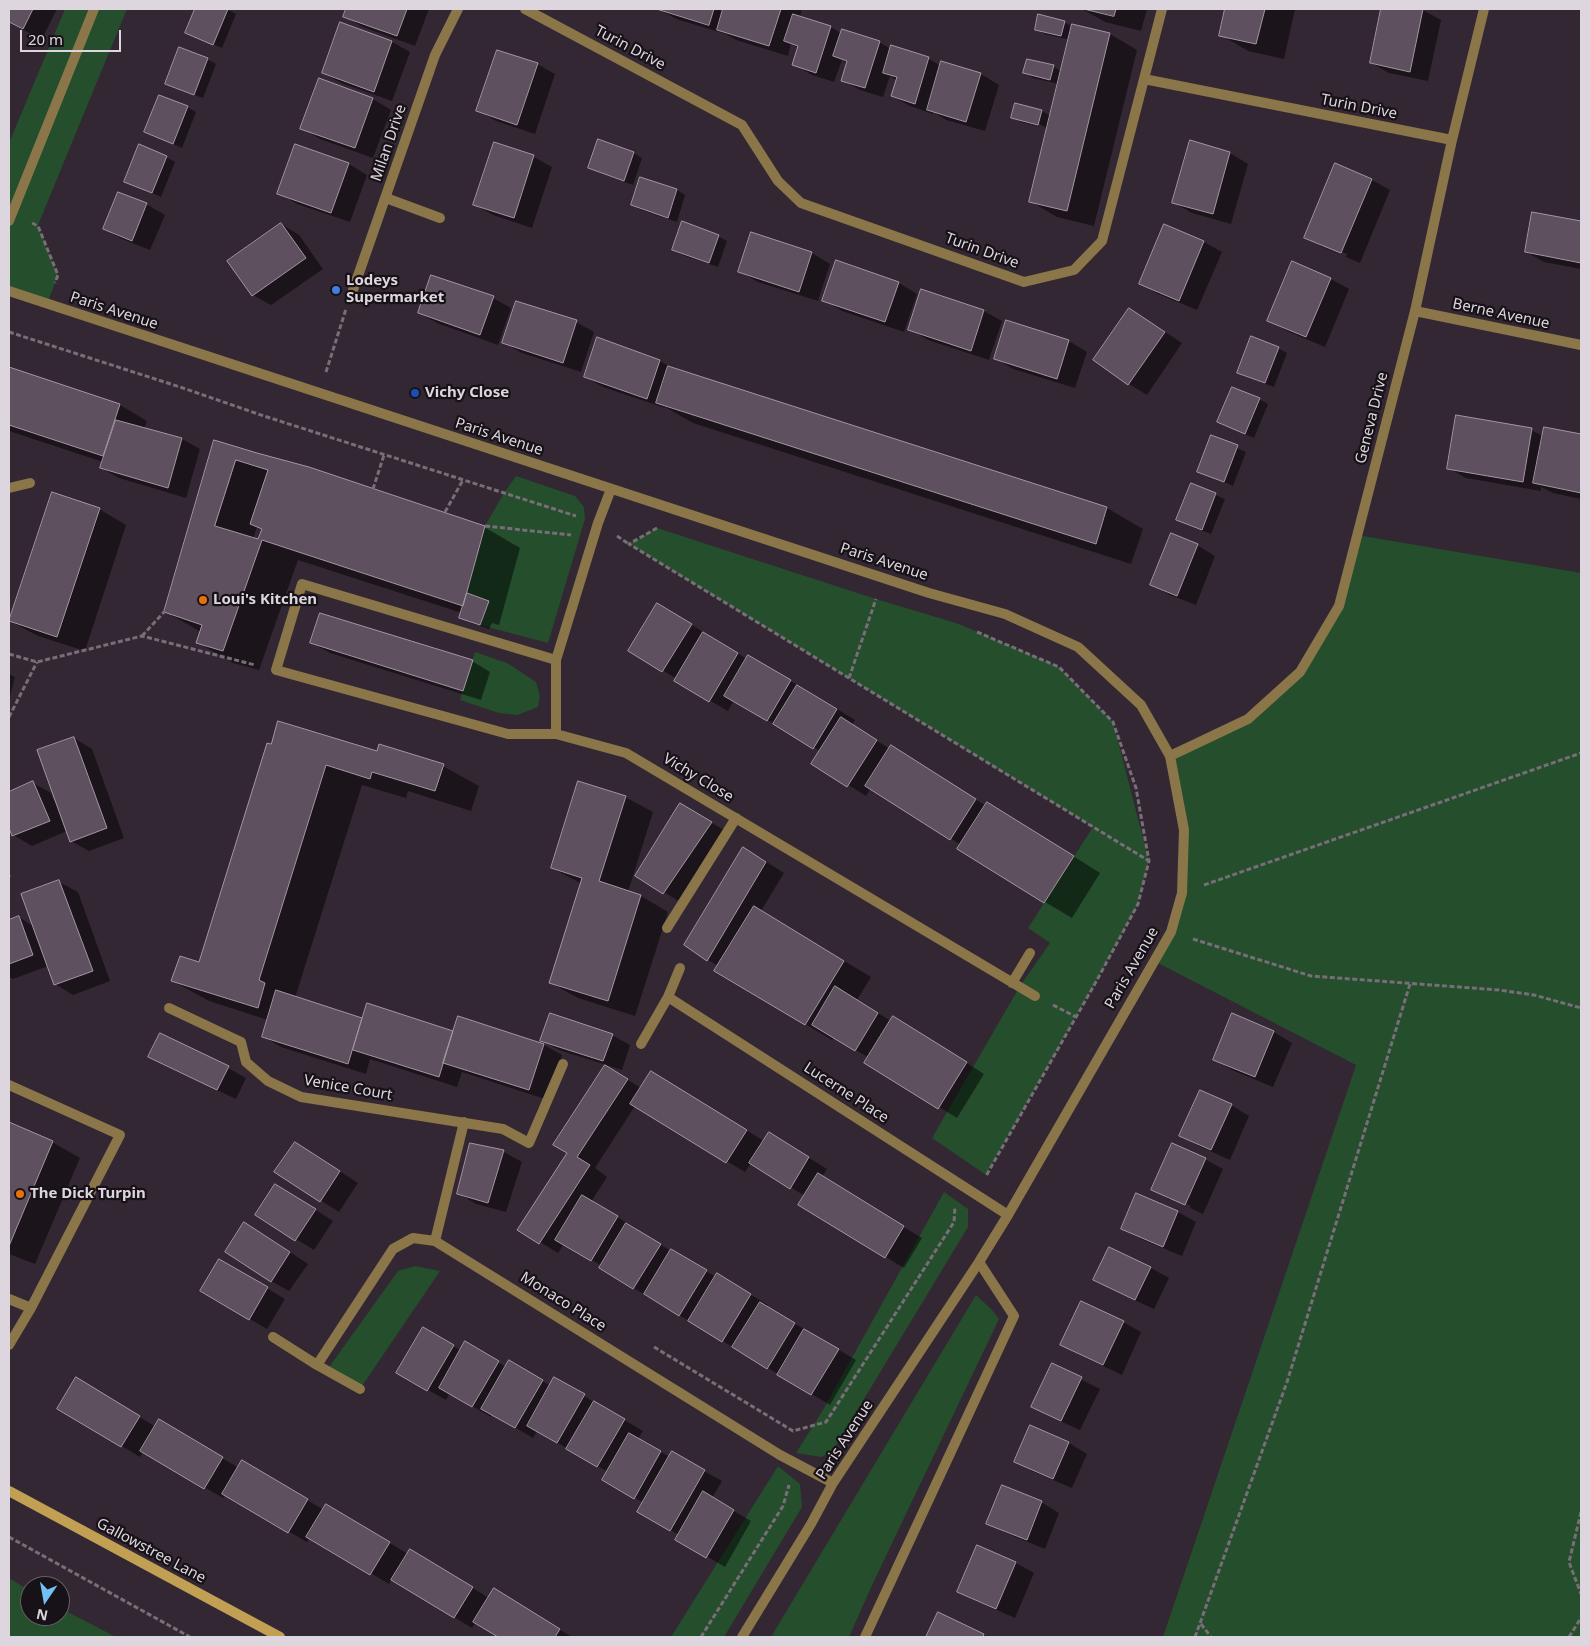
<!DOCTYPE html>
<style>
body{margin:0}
#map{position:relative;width:1590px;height:1646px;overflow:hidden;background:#332733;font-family:"Noto Sans",sans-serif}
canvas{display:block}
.frame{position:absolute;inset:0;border:10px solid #ded6de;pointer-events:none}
.north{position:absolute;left:20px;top:1576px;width:50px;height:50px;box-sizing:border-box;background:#171217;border:1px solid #676067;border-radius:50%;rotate:192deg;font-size:14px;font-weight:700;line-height:20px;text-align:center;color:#ded6de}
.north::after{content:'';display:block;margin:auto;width:18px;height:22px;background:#71c1f5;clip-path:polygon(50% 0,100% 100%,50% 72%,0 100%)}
.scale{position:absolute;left:20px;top:30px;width:101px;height:22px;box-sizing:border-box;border:2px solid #ded6de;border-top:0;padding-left:6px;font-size:15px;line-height:18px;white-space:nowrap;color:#ded6de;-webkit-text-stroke:4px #171217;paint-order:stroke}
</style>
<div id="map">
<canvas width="1590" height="1646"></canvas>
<div class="frame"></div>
<div class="north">N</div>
<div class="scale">20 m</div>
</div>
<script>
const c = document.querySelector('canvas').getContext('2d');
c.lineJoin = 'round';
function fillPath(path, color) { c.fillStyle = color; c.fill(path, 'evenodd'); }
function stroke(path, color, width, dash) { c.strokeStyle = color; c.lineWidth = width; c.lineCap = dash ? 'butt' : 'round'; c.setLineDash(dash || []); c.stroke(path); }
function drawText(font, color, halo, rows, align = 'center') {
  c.font = font + ' "Noto Sans",sans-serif'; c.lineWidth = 4.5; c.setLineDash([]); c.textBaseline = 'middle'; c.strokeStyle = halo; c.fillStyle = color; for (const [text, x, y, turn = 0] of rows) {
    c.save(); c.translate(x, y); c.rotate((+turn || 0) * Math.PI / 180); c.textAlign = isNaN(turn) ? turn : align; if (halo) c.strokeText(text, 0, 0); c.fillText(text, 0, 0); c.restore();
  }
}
const green = new Path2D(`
 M65 9H127L38 225 58 275 47 304 9 291V143Z
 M516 476 575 496 584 507 585 519 548 643 480 625 489 601 467 593 485 526 504 493Z
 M657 528 876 599 959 624 1059 667 1113 722 1149 861 1138 904 1097 980 986 1175 932 1138 1020 986 1050 943 1028 928 1093 827 629 544Z
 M1357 535 1581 573V1637H1163L1356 1065 1154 961 1182 893 1184 830 1170 756 1248 719 1300 672 1339 606Z
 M475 652 507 663 536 682 540 696 538 707 517 715 499 713 460 700Z
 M944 1192 968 1209V1227L832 1452 821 1457 796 1453 823 1410Z
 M415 1266 440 1271 360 1389 327 1370 398 1271Z
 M976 1295 993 1311 999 1319 874 1581 849 1637H771Z
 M778 1466 800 1484 802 1507 724 1637H671Z
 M9 1578 30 1591V1616H60V1608L116 1637H9Z`);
const shadow = new Path2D(`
 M9 9H57L42 39 9 23Z
 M196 9H227L236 14 222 48 187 33Z
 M347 9H429L415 46 363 27 344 16Z
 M659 9H802L800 17 831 27 842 34 879 42 891 49 892 47 929 59 941 66 981 74 999 85 985 131 946 120 933 112V114L910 106 892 96 897 80 890 76 883 97 860 90 842 80 848 64 842 60 834 82 812 75 793 64 799 48 791 44 788 56 736 40 726 34 676 19Z
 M1082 9H1147L1141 31 1105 22Z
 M1227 9H1295L1284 59 1248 51 1221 35Z
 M1382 9H1421L1441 20 1428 81 1389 73 1371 63Z
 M1064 22 1073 27V25L1110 34 1137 50 1094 226 1057 217 1030 201 1048 129 1034 121 1032 123 1040 127 1021 122 1012 117 1016 104 1042 111 1051 116 1059 84 1033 78 1025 73 1053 66 1062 72 1070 40 1045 34 1036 29Z
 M392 42 410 52 392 101 341 83 323 73Z
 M207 59 216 64 203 98 175 88 167 83Z
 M537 64 555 74 535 134 496 121 478 110Z
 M320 80 373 99 391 110 373 158 320 139 302 128Z
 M187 107 196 112 182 148 146 132Z
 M599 141 634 153 642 158 633 185 598 172 589 167Z
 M1191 142 1230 153 1248 164 1231 224 1192 213 1174 203Z
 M495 144 534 157 552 167 532 228 493 215 475 205Z
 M166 157 175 162 161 197 125 181Z
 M349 164 367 175 350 222 297 204 279 193Z
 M1336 165 1372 180 1390 190 1360 263 1324 248 1306 237ZM1323 244 1347 254 1346 257 1323 247Z
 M641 178 677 190 685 195 677 222 641 210 632 205Z
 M118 193 146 204 165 215 150 250 122 239 104 229Z
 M1533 213 1581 222V269L1544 262 1526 252Z
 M281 224 299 235 323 269 271 305 253 295Z
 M1165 225 1204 242 1222 252 1197 310 1158 294 1140 283Z
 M752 234 812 253 830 264 818 301 758 282 739 271Z
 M718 236 727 241 718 267 682 255 673 250Z
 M837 262 899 283 917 294 904 332 842 311 824 300Z
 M1331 279 1349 289 1325 347 1287 331 1269 320Z
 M493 298 511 308 498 345 437 323 419 313Z
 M1130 309 1182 343 1147 395 1129 384 1094 360Z
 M984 311 1002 321 989 360 928 340 910 329Z
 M576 322 594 332 581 372 522 353 504 343Z
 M1069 341 1087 352 1075 388 1013 369 995 358Z
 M1278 348 1287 353 1274 387 1247 377 1239 372Z
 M660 361 674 369 1107 508 1143 529 1131 564 693 423 665 407V408L603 387 585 377Z
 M9 369 120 405 147 421 144 429 182 439 200 449 186 498 119 478 101 468 103 462 9 431Z
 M1259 399 1268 404 1254 438 1218 422Z
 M1545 428 1581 435V499L1553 493 1541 487V491L1466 478 1448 468 1531 430 1543 436Z
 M1212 437 1246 452 1233 486 1199 471Z
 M215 441 484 527 520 548 499 625 492 623 489 629 469 622 461 617 462 613 298 560 259 670 233 663 197 642 201 632 166 612ZM257 527 263 530 259 541 253 539Z
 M1192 485 1225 499 1211 534 1186 525 1178 520Z
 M99 509 126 525 85 651 38 636 10 621Z
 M1197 545 1215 556 1196 605 1170 595 1152 585Z
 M676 615 747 659 748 657 808 691 855 720 852 725 890 749 909 757 986 806 988 803 1015 819 1100 873 1072 918 1045 902 961 845 871 788 866 796 813 763 820 751 734 700 728 711 676 681 677 679 630 651Z
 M312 643 472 661 490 672 481 700 330 653Z
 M9 674 15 677 9 700Z
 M74 738 92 749 124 838 89 851 71 841 67 831 32 846 13 835 9 825V793L33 783 51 793 54 801H56Z
 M268 745 378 753 443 766 479 786 471 811 408 791 406 798 362 785 295 998 364 1019 368 1005 455 1032 459 1018 544 1045 562 1055 548 1100 462 1072 457 1087 370 1059 366 1074 281 1047 263 1036 268 1020 209 1001 173 981 200 963Z
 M625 797 653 812 628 892 641 896 668 912 635 1016 578 998 551 983 582 884 552 868Z
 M699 815 729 833 682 903 637 876Z
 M762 859 784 873 761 911 871 977 857 1000 891 1021 912 1028 984 1074 957 1118 866 1062 869 1058 834 1037 832 1040 805 1024 686 945Z
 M59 882 78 892 110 981 73 995 55 984 48 966 13 979 9 977V921L19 917 33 926Z
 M1233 1015 1274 1032 1292 1043 1273 1087 1232 1070 1214 1059Z
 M612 1035 630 1045 622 1070 559 1050 541 1040Z
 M150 1056 228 1068 246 1078 236 1099 168 1067Z
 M623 1077 641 1088 669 1083 764 1141 787 1144 827 1169 822 1177 922 1238 904 1268 800 1205 805 1196 751 1163 745 1172 635 1106 595 1168 607 1177 591 1202 636 1228 635 1229 671 1251 716 1277 735 1285 768 1305 767 1307 856 1360 830 1405 600 1268 602 1266 564 1244 558 1253 519 1229Z
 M1231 1105 1249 1116 1230 1160 1199 1146 1181 1136Z
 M9 1124 52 1142 80 1158 35 1264 9 1254Z
 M504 1152 522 1162 506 1212 476 1204 458 1193Z
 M313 1154 358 1183 339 1212 276 1172Z
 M1205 1159 1223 1169 1203 1214 1190 1208 1191 1206 1170 1197V1200L1153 1190Z
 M1136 1195 1178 1212 1196 1222 1182 1256 1141 1239 1122 1229Z
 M294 1196 333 1221 314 1250 257 1215Z
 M263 1234 308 1264 289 1291 271 1281Z
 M220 1260 285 1299 267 1329 202 1291Z
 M1151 1268 1169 1278 1154 1309 1113 1290 1095 1279Z
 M1123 1322 1141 1332 1122 1375 1080 1355 1062 1345Z
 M423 1329 462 1351 466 1343 506 1367 509 1362 551 1386 555 1379 643 1431 638 1439 670 1457 672 1453 722 1481 712 1498 751 1521 725 1567 677 1539 679 1535 639 1512 644 1503 603 1479 608 1472 537 1431 533 1438 492 1414 491 1417 450 1393 446 1400 398 1373Z
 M1052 1365 1100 1389 1080 1430 1051 1417 1033 1406Z
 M94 1389 156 1427 159 1421 239 1468 242 1462 324 1510 345 1516 408 1554 429 1561 489 1598 512 1601 572 1637H500L476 1622 472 1628 392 1579 389 1584 310 1537 307 1542 225 1495 223 1498 143 1452 140 1457 59 1408Z
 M1031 1427 1069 1443 1087 1454 1072 1488 1034 1472 1016 1462Z
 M1041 1502 1059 1513 1045 1549 1006 1533 988 1523Z
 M978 1546 1016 1563 1034 1573 1015 1618 976 1601 958 1591Z
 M938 1614 984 1635 988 1637H927Z`);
const building = new Path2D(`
 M9 9H33L23 29 9 22Z
 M195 9H228L213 45 185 33Z
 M346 9H407L397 36 343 17Z
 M657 9H714L709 25Z
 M723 9H781L769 46 717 30Z
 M1084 9H1116L1114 16Z
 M1225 9H1265L1256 44 1219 36Z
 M1381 9H1423L1410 72 1370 63Z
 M793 14 831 26 816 73 792 65 798 46 784 41Z
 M1038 14 1065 21 1061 36 1035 30Z
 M340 22 392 41 374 92 322 73Z
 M1072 24 1110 33 1067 211 1029 202Z
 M842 29 880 41 865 88 841 81 847 61 833 56Z
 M891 45 929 57 915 104 891 96 897 77 883 73Z
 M179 47 208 58 194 95 165 84Z
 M497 50 538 63 517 125 476 111Z
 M1027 59 1054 65 1050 80 1023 73Z
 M941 61 981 73 966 122 927 110Z
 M319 78 373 98 355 148 300 129Z
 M159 95 188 106 173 144 144 132Z
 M1015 103 1042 110 1038 125 1011 118Z
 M598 139 634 152 624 181 588 168Z
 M1190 140 1230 152 1213 214 1172 203Z
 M494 142 534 155 514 218 473 205Z
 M139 144 167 156 152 193 124 182Z
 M295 144 349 163 331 213 277 194Z
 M1335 163 1372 179 1341 253 1304 238Z
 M640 177 677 189 668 218 631 205Z
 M118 192 147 203 132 241 103 229Z
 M1532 212 1581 221V263L1525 252Z
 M682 221 719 235 709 263 672 250Z
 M281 223 306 258 252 296 227 261Z
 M1164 224 1204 241 1179 301 1139 284Z
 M751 232 812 252 799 292 738 272Z
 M836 260 899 282 885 322 822 301Z
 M1292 261 1331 278 1306 337 1267 321Z
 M431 275 494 296 480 335 418 313Z
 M921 289 984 310 971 351 908 330Z
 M516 301 577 320 563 363 502 343Z
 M1129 308 1165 332 1128 385 1093 360Z
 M1006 320 1069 340 1057 379 994 359Z
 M1251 336 1279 347 1265 383 1237 373Z
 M597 337 660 360 647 399 584 377Z
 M668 366 1107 507 1096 544 656 403Z
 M9 367 120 404 103 456 9 425Z
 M1232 387 1260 398 1245 434 1217 422Z
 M1456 415 1532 428 1523 482 1447 469Z
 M116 420 182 438 168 488 100 468Z
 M1544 427 1581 434V493L1533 483Z
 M1211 435 1238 445 1224 482 1197 472Z
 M214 440 257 453 309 467 485 526 463 606 262 540 223 651 196 643 202 625 164 612ZM236 460 268 470 250 524 262 529 258 539 215 526Z
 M1191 483 1216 493 1202 530 1176 520Z
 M52 492 100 508 57 637 9 621Z
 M1171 533 1198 544 1177 596 1150 585Z
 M467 593 489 601 480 625 459 618Z
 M657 603 692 624 662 672 628 651Z
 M320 613 473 660 463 691 310 643Z
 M703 632 738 653 709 702 674 681Z
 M748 655 791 680 767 721 724 696Z
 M797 685 837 709 813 749 773 724Z
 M841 717 877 740 847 787 811 764Z
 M278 721 377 751 379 744 444 764 435 791 372 772 370 779 326 765 259 980 265 983 258 1008 171 981 180 956 199 962 267 743 271 744Z
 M74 737 107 828 70 842 37 750Z
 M891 745 976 799 950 840 865 786Z
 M33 781 50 821 12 836 9 828V792Z
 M578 781 626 796 599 881 641 895 608 1001 549 983 582 878 551 868Z
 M987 802 1074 856 1044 903 957 849Z
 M680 803 712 822 663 894 635 876Z
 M743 847 766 862 707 961 684 945Z
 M59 880 93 971 54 985 21 894Z
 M754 906 844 961 805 1025 714 971Z
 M19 916 33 955 9 964V920Z
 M835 986 878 1013 855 1051 812 1025Z
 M276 990 362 1018 348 1064 262 1037Z
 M367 1003 453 1031 439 1077 353 1050Z
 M550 1013 613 1034 603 1061 540 1041Z
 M1232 1013 1274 1031 1255 1077 1213 1060Z
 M458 1016 544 1044 529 1090 443 1063Z
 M893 1016 967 1062 938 1109 864 1063Z
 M160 1033 229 1066 217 1090 148 1057Z
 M605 1065 628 1079 577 1157 590 1165 539 1244 517 1230 567 1153 553 1145Z
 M651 1071 747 1130 726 1163 630 1104Z
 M1200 1090 1232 1104 1211 1150 1179 1136Z
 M9 1122 53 1141 9 1246Z
 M769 1132 809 1157 790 1189 749 1163Z
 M295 1142 340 1171 320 1202 274 1172Z
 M470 1143 504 1150 488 1203 457 1194Z
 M1172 1143 1206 1158 1185 1205 1151 1190Z
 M818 1173 904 1226 885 1258 798 1205Z
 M275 1184 316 1209 295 1241 255 1215Z
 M1136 1193 1178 1211 1163 1247 1121 1229Z
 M582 1195 618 1216 591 1261 555 1240Z
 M244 1222 290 1252 271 1282 225 1252Z
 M626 1223 661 1244 633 1289 599 1268Z
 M1109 1247 1151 1267 1135 1300 1093 1280Z
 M671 1249 707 1270 679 1316 644 1294Z
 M219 1259 268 1287 249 1320 200 1291Z
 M717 1273 751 1294 722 1342 688 1321Z
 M1081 1301 1124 1321 1103 1365 1060 1345Z
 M760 1302 795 1323 767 1369 732 1347Z
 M423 1327 454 1345 427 1391 396 1373Z
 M804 1329 839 1349 811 1395 777 1375Z
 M465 1341 499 1361 472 1407 439 1388Z
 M509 1360 543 1380 515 1428 481 1409Z
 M1052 1363 1082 1377 1061 1421 1031 1407Z
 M76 1377 140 1416 121 1447 57 1409Z
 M554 1377 585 1394 557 1443 527 1426Z
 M594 1401 625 1419 597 1467 566 1449Z
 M159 1419 223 1457 204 1489 140 1451Z
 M1030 1425 1069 1442 1053 1479 1014 1462Z
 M629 1433 661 1451 634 1499 602 1480Z
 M672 1451 705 1470 670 1531 637 1512Z
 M242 1460 308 1499 288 1533 222 1494Z
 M1002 1485 1042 1501 1027 1540 986 1524Z
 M703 1491 734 1510 706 1558 675 1540Z
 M326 1504 390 1542 370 1575 306 1537Z
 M977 1545 1016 1562 996 1609 957 1592Z
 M410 1549 473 1587 454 1618 391 1580Z
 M494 1588 560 1629 555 1637H498L473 1622Z
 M938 1612 984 1634 983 1637H926Z`);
const path = new Path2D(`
 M32 223 38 226 58 275 55 283
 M9 332 180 387 264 416 576 516
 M326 372 346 309
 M373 489 384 455
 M445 512 463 480
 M485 526 571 535
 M657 528 629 544 1149 861
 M617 536 629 544
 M977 632 1059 667 1113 722 1136 788 1149 861 1138 904 1097 980 986 1176
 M142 636 164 612
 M9 654 37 662 142 636 255 665
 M849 678 876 599
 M9 717 37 662
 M9 875V877
 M1204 885 1581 753
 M1193 939 1311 976 1499 990 1534 995 1581 1008
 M1053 1005 1076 1017
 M654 1347 793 1431 826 1422 954 1222 955 1207
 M1581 1512 1569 1562 1581 1594
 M9 1537 190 1637
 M1201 1624 1211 1637
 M701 1637 783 1506 789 1485
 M1195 1637 1287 1382 1410 984
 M1569 1637 1581 1618`);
const lane = new Path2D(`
 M556 660 302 584 276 670 508 734H556
 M667 928 736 818
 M169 1008 241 1042 246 1062 268 1081 301 1097 503 1129 529 1143 563 1064
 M9 1085 120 1135 31 1308 9 1345
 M435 1241 464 1122
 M9 1299 31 1308`);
const street = new Path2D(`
 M525 9 742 125 778 181 801 203 1024 282 1074 270 1102 241 1144 79 1452 140
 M1144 79 1162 9
 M386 198 440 218
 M9 221 94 9
 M353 290 435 55 458 9
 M9 291 929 593 1005 614 1078 647 1141 705 1170 756 1184 830 1182 893 1171 932 1008 1215 979 1262 833 1483 811 1524 742 1637
 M1415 311 1581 345
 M9 488 30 483
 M611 489 598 523 556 660V734L626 753 1035 996
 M1170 756 1248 719 1300 672 1339 606 1415 311 1452 140 1484 9
 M1012 983 1030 953
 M668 997 1008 1215
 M641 1044 668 997 680 968
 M273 1337 317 1365 360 1389
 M317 1365 393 1249 413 1238 435 1241 780 1455 833 1483
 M865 1637 1014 1316 979 1262`);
const secondary = new Path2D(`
 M9 1491 280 1637`);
const markers = [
 [336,290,5,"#3f7fe0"],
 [415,393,5,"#1a4fb4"],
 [203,600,5,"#e8710a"],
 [20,1194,5,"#e8710a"]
];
const streetNames = [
 ["Turin Drive",630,48,28],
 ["Turin Drive",1359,107,11],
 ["Milan Drive",389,143,-71],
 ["Turin Drive",982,251,20],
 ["Paris Avenue",114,311,18],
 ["Berne Avenue",1501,314,12],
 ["Geneva Drive",1372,418,-76],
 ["Paris Avenue",499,437,18],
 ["Paris Avenue",884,562,18],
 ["Vichy Close",698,778,31],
 ["Paris Avenue",1132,968,-60],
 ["Venice Court",348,1088,10],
 ["Lucerne Place",846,1093,33],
 ["Monaco Place",563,1302,32],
 ["Paris Avenue",845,1440,-57],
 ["Gallowstree Lane",151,1551,28]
];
const poiNames = [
 ["Lodeys",346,281],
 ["Supermarket",346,298],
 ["Vichy Close",425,393],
 ["Loui's Kitchen",213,600],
 ["The Dick Turpin",30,1194]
];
fillPath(green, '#244e2c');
fillPath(shadow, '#0007');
fillPath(building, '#5e505e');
stroke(building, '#a495a4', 1);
stroke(path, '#786e78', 3, [5, 2.5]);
stroke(lane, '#8a7648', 10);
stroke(street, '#8a7648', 10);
stroke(secondary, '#c1a054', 10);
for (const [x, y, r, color] of markers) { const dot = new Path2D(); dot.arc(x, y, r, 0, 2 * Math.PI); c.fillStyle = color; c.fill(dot); stroke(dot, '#171217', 2); }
drawText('15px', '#ded6de', '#171217', streetNames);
drawText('bold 15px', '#ded6de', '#171217', poiNames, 'left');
</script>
